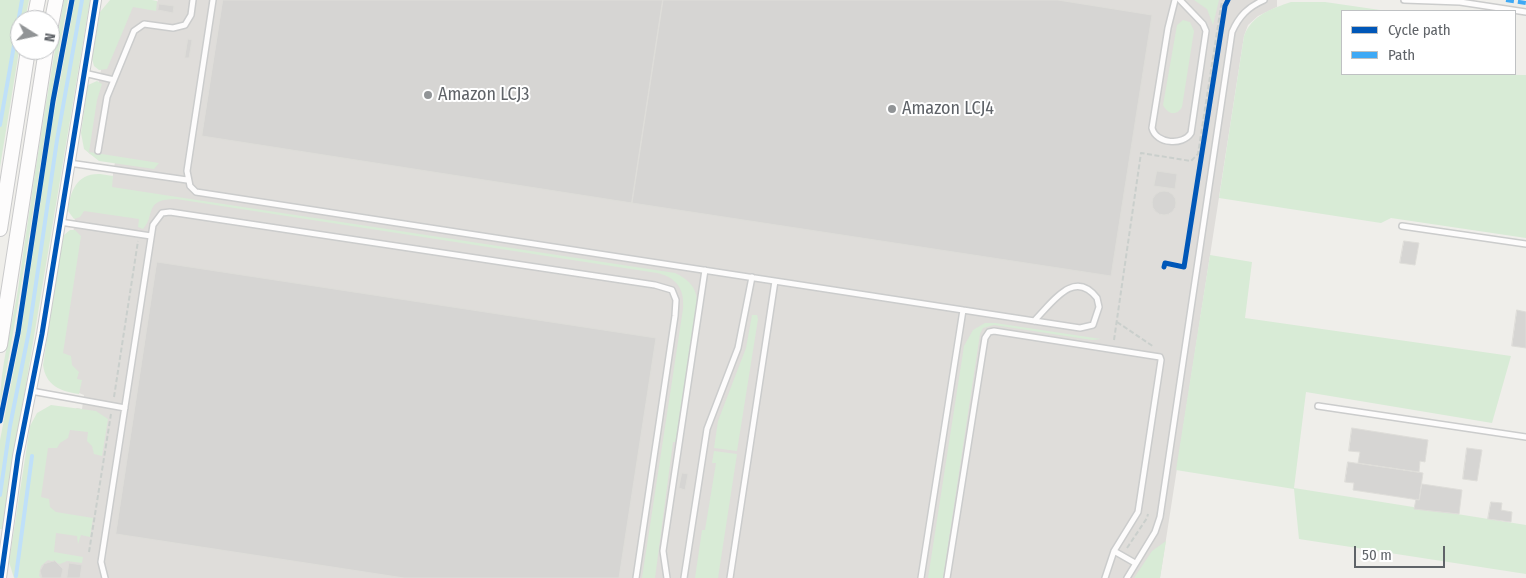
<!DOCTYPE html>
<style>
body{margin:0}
#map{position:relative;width:1526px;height:578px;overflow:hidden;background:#efeeea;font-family:"Fira Sans Condensed",sans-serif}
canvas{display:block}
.legend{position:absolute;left:1341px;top:10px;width:175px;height:65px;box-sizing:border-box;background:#fff;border:1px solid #bfc1c3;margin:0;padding:6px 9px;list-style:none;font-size:15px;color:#5f6368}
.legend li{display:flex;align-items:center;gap:10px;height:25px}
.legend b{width:25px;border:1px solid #bfc1c3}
.north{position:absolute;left:10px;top:10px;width:50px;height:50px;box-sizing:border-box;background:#fff;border:1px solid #bfc1c3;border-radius:50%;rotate:100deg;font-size:14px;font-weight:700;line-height:20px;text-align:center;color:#5f6368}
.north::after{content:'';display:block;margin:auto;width:18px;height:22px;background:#919496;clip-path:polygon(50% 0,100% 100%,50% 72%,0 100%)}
.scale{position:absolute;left:1354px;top:546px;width:91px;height:22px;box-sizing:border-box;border:2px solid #5f6368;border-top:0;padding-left:6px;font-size:15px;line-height:18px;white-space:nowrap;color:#5f6368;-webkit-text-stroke:4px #fff;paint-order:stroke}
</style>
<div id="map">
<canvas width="1526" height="578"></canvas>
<ul class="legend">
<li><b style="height:6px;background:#0057b8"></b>Cycle path</li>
<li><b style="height:6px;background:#3fa9f5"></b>Path</li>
</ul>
<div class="north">N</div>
<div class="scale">50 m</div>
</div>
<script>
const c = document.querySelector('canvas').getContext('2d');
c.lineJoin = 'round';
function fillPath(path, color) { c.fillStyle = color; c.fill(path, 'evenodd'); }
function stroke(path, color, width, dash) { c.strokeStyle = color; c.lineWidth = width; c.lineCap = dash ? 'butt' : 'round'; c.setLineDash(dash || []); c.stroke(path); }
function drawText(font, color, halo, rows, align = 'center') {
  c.font = font + ' "Fira Sans Condensed",sans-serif'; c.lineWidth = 4; c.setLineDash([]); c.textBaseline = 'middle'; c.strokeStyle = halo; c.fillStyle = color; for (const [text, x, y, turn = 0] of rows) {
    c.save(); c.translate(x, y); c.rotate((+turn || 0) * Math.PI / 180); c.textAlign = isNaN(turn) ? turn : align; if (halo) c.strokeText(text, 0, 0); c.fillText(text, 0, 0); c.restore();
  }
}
const industrial = new Path2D(`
 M145 0 157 2 158 0H1277V7L1258 16 1248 25 1244 36 1160 578H19L31 437 77 408 82 409 84 395 79 393 58 378 75 217 111 187 115 162 90 154 85 149 101 70 95 64 105 6Z`);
const green = new Path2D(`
 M0 0H29L25 20H20V45L0 167Z
 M64 0H68C43 135 26 270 0 405 0 366 12 327 18 289 32 192 46 96 64 0Z
 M75 0H90L2 529H0V440L20 339 52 125Z
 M110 0H152L157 1 156 11 133 7 107 69 99 70 94 66 92 59 100 12Z
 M1194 0H1219L1213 25 1207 9Z
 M1291 2H1325L1387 11H1342V74L1526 75V238L1391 218 1381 223 1219 198 1244 36C1252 15 1271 9 1291 2Z
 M1183 20 1190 22 1194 31 1182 107C1177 116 1168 115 1163 105L1177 25Z
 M97 81 102 84 97 100 89 152 159 163 154 169 99 161 84 149 81 133 87 89 88 85Z
 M100 174 113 176 112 187 675 273C688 279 697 287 697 303L676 442H673L655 578H642L683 309C685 289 676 277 657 273L176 199C143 199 156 215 143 229L138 227 139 219 84 211 80 217 74 219 68 211C70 191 77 173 100 174Z
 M70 230H75L81 236 63 353 71 356 72 365 79 372 77 379 82 380 79 394C60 391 46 386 43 365L62 241 64 235Z
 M1210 255 1252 262 1245 318 1511 356 1492 423 1306 392 1294 488 1526 525V574L1299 539 1294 489 1176 470Z
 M752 315H757L758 319 737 451 714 448 718 421 746 348Z
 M985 323H995L1101 339 1092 340 994 325 983 328 980 334 943 578H928L964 346 973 330Z
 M51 405 96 411 108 419 102 456 94 454 92 446 87 441 88 432 70 430 68 438 60 443 57 448H48L41 497 49 499 50 507 56 512 93 518 90 537 81 535 78 544 77 536 56 533 54 552 83 557 82 563 67 561 60 564 48 560 41 566 39 576 41 578H14L9 562 30 426 37 413Z
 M714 451 737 454 718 578H695L702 530H705L716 463H712Z
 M1166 541 1160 578H1134L1152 551Z`);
const stream = new Path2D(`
 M0 125 22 0
 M0 495 10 426 29 331 57 140 82 0
 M16 576 32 456`);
const building = new Path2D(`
 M223 0H663L632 203 202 136Z
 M663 0H1058L1152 15 1111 276 632 203Z
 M159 4 174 6 173 13 158 10Z
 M188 39 192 40 189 58H185Z
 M1157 171 1177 174 1175 189 1154 186Z
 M1152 203a12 12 0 1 1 24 0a12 12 0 1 1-24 0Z
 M1404 241 1419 243 1415 265 1400 263Z
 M157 262 656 338 619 578H404L116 534Z
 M1517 310 1526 312V348L1512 346Z
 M1352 428 1428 440 1425 462 1420 461 1419 472 1358 463 1360 452 1349 451Z
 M1467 448 1482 450 1477 481 1463 479Z
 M1348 462 1423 473 1419 500 1353 490 1354 483 1345 482Z
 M682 473 688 474 685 490 679 488Z
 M1422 484 1462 490 1459 514 1414 509 1416 499 1419 500Z
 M1491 502 1502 503 1501 510 1512 512 1511 522 1488 519Z
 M55 561 63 569 61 578H42L40 571 44 564Z
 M69 563 82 565 80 578H67Z`);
const path = new Path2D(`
 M1117 322 1154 347
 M1114 340 1141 153 1191 161 1198 154 1222 0
 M114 397 138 241
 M1127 548 1147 518 1148 514
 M89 552 111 414`);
const service = new Path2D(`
 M213 0 187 171 190 186 196 192 1080 328 1093 325 1099 307 1097 298C1074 268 1052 303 1034 321
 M1175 0 1168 28 1152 128C1156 144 1183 146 1191 133L1206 31 1203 24 1180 0
 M1404 0 1460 2 1526 12
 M84 73 114 80
 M98 151 107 97 134 31 144 24 173 28 185 25 191 15 193 0
 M69 163 187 180
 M60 222 151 236
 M1402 226 1526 244
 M31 391 125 408
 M1318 406 1526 437
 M1114 551 1135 563
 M105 578 101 562 153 225 162 213 170 212 655 285 672 290 676 300 675 316 636 578
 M667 578 663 551 705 270
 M684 578 707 429 738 348 752 277
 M730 578 775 281
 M921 578 963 310
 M947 578 985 338 989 332 994 331 1160 357 1161 360 1138 512 1114 551 1105 578
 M1127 578 1155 532 1160 517 1232 32C1239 16 1248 7 1264 0`);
const minor = new Path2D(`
 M1 578 18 456 42 334 96 0`);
const secondary = new Path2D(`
 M34 20 38 0
 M50 30 56 0
 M0 229 28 50
 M0 345 46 50`);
const quiet = new Path2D(`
 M1506 0 1526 3`);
const cycleway = new Path2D(`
 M1164 267 1165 263 1184 267 1225 6 1228 0
 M0 421 18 333 53 101 72 0
 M1 578 18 456 42 334 96 0`);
const markers = [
 [428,95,5,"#919496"],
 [892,109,5,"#919496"]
];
const poiNames = [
 ["Amazon LCJ3",438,95],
 ["Amazon LCJ4",902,109]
];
fillPath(industrial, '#dfddda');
fillPath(green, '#d8ebd6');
stroke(stream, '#bfe0f9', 4);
fillPath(building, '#d6d5d3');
stroke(building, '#deddd9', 1);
stroke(service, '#cbcccc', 8);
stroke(minor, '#cbcccc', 12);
stroke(secondary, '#cacacb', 16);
stroke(path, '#cacfcc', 2, [5, 2.5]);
stroke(service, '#fdfcfc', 5);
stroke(minor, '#fdfcfc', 10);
stroke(secondary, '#fdfcfc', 14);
stroke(quiet, '#3fa9f5', 4, [8, 4]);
stroke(cycleway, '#0057b8', 5);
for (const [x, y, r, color] of markers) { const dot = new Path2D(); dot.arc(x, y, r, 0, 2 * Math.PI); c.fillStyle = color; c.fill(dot); stroke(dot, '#fff', 2); }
drawText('18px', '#5f6368', '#fff', poiNames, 'left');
</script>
